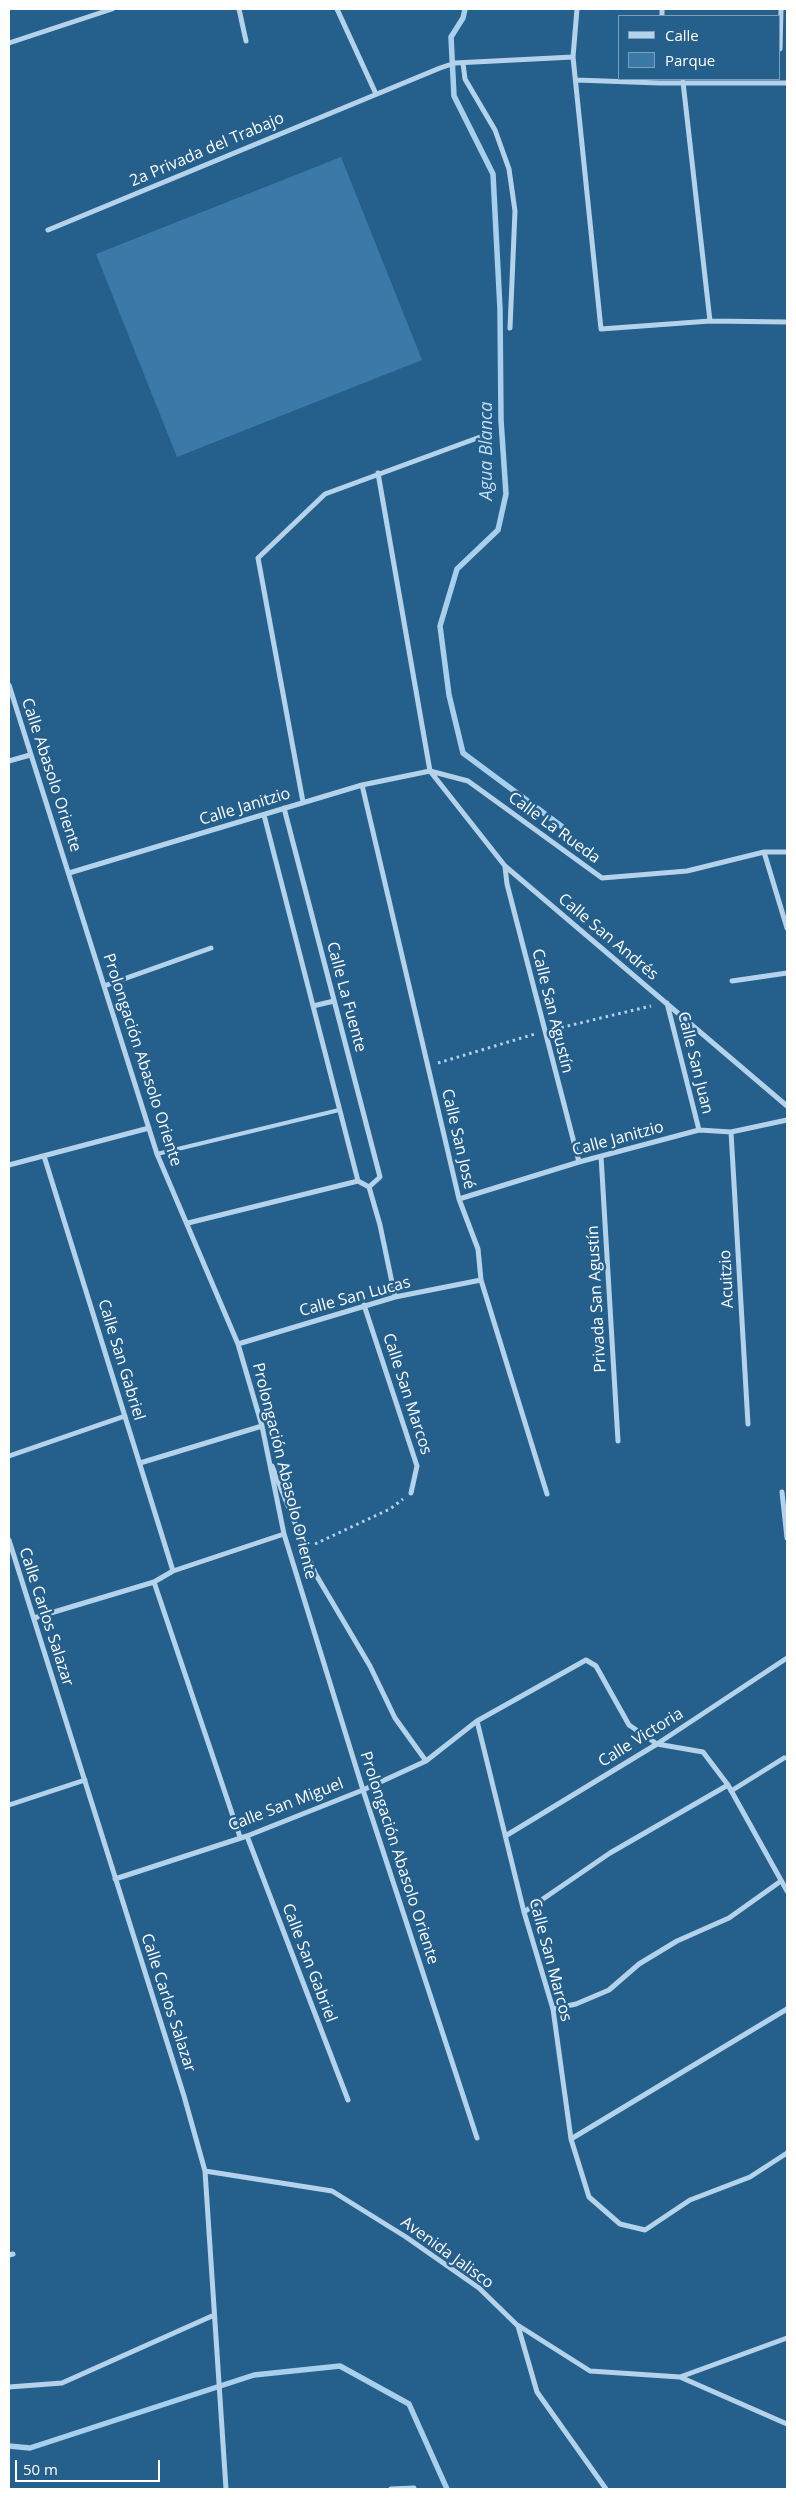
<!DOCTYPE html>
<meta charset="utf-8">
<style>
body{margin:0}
#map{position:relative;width:796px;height:2498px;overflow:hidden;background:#255f8c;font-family:"Open Sans",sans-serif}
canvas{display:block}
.frame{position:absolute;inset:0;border:10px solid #fff;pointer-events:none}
.legend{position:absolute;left:618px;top:15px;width:162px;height:65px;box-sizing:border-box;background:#255f8c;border:1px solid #7c9fba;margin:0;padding:6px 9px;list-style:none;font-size:15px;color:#fff}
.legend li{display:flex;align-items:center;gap:10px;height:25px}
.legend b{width:25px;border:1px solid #7c9fba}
.scale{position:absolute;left:15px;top:2460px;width:145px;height:22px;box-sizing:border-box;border:2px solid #fff;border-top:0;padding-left:6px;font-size:15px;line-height:18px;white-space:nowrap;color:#fff;-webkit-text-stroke:4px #255f8c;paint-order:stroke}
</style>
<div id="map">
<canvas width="796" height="2498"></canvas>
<div class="frame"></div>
<ul class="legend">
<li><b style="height:6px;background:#b4d3ea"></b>Calle</li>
<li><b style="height:14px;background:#3a79a8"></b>Parque</li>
</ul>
<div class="scale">50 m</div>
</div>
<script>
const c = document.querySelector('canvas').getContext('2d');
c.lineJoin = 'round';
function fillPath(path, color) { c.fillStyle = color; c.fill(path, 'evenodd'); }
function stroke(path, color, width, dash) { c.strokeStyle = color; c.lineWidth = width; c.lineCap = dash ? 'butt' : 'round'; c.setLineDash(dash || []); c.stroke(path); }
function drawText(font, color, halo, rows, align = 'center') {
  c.font = font + ' "Open Sans",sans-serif'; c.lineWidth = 5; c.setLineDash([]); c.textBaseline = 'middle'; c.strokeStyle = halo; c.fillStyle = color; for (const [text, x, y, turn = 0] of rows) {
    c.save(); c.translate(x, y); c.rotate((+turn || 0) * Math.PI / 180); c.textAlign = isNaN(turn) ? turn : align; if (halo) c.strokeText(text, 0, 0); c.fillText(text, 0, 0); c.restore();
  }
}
const green = new Path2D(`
 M341 157 422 360 177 457 96 254Z`);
const stream = new Path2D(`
 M465 9 463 18 451 37 454 96 493 174 500 309 501 420 506 494 498 530 457 569 440 626 449 695 463 753 568 831
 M9 2446 30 2448 254 2375 340 2366 409 2404 447 2489`);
const path = new Path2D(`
 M555 1029 651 1006
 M438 1063 535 1034
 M315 1544 390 1509 403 1499`);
const service = new Path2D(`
 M157 1154 339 1110`);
const minor = new Path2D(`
 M239 9 246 41
 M337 9 376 94
 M577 9 573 57 601 329 710 321 787 322
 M662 16V9
 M9 43 112 9
 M780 49 781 9
 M463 63 465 79 495 130 509 169 515 211 510 328
 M576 80 659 83H787
 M683 82 710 321
 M48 230 440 68 455 63 573 57
 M378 473 430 771 505 866 787 1106
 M9 685 157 1154 238 1344 262 1426 284 1534 363 1790 477 2138
 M9 761 30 755
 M362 785 459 1199 478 1249 481 1280 547 1494
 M303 802 258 558 325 494 491 433
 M264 815 358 1181
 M764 852 787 928
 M505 867 507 884 579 1162
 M69 873 362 785 430 771 468 781 602 878 687 871 764 852H787
 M732 981 787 973
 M104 986 211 948
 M667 1003 699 1130
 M313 1006 334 1001
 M731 1132 748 1424
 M44 1156 173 1571
 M601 1156 618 1441
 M9 1165 149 1128
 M369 1187 380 1225 395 1297
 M459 1199 579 1162 699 1130 731 1132 787 1120
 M188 1223 358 1181 369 1187 380 1177 284 808
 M364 1305 417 1466 411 1493
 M238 1344 395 1297 481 1280
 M9 1456 125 1416
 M140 1463 262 1426
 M272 1466 315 1573 370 1666 395 1718 426 1761
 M782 1492 787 1538
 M9 1540 184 2096 205 2171 226 2489
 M154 1582 240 1837
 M34 1618 154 1582 173 1571 284 1534
 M477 1721 524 1912 553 2009 571 2139 589 2197 620 2224 645 2230 690 2200 750 2177 787 2153
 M731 1791 784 1758
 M9 1805 85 1780
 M507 1835 657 1744 787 1658
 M247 1836 348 2100
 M115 1879 247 1836 363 1790 426 1761 477 1721 586 1660 596 1666 629 1725 657 1744 703 1752 728 1785 787 1891
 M524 1912 610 1853 728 1785
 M553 2009 576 2004 609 1990 639 1964 677 1941 729 1918 781 1881
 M571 2139 787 2009
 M205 2171 332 2191 406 2237 479 2288 518 2326 537 2392 606 2489
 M9 2255 13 2254
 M519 2326 590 2371 680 2377 787 2338
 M680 2377 787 2424
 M9 2387 62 2383 212 2316
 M391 2489 414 2488`);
const streetNames = [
 ["2a Privada del Trabajo",207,150,-23],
 ["Calle Abasolo Oriente",51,775,72],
 ["Calle Janitzio",245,807,-17],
 ["Calle La Rueda",554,828,36],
 ["Calle San Andrés",608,937,40],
 ["Calle La Fuente",346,997,75],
 ["Calle San Agustín",552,1011,76],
 ["Prolongación Abasolo Oriente",142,1060,72],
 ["Calle San Juan",695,1063,76],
 ["Calle San José",458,1139,77],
 ["Calle Janitzio",618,1139,-15],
 ["Acuitzio",727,1279,-93],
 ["Calle San Lucas",355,1297,-15],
 ["Privada San Agustín",597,1299,-93],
 ["Calle San Gabriel",121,1360,73],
 ["Calle San Marcos",407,1394,72],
 ["Prolongación Abasolo Oriente",284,1471,76],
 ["Calle Carlos Salazar",46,1617,72],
 ["Calle Victoria",641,1738,-32],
 ["Calle San Miguel",286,1805,-21],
 ["Prolongación Abasolo Oriente",399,1858,72],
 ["Calle San Marcos",550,1960,75],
 ["Calle San Gabriel",309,1963,69],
 ["Calle Carlos Salazar",168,2003,72],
 ["Avenida Jalisco",447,2253,36]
];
const waterNames = [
 ["Agua Blanca",487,451,-90]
];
fillPath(green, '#3a79a8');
stroke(stream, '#a8cfeb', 5.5);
stroke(path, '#b4d3ea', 3, [2.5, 4]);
stroke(service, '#b4d3ea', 4);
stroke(minor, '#b4d3ea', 5);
drawText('16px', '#fff', '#255f8c', streetNames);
drawText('italic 18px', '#c0ddf1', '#255f8c', waterNames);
</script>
